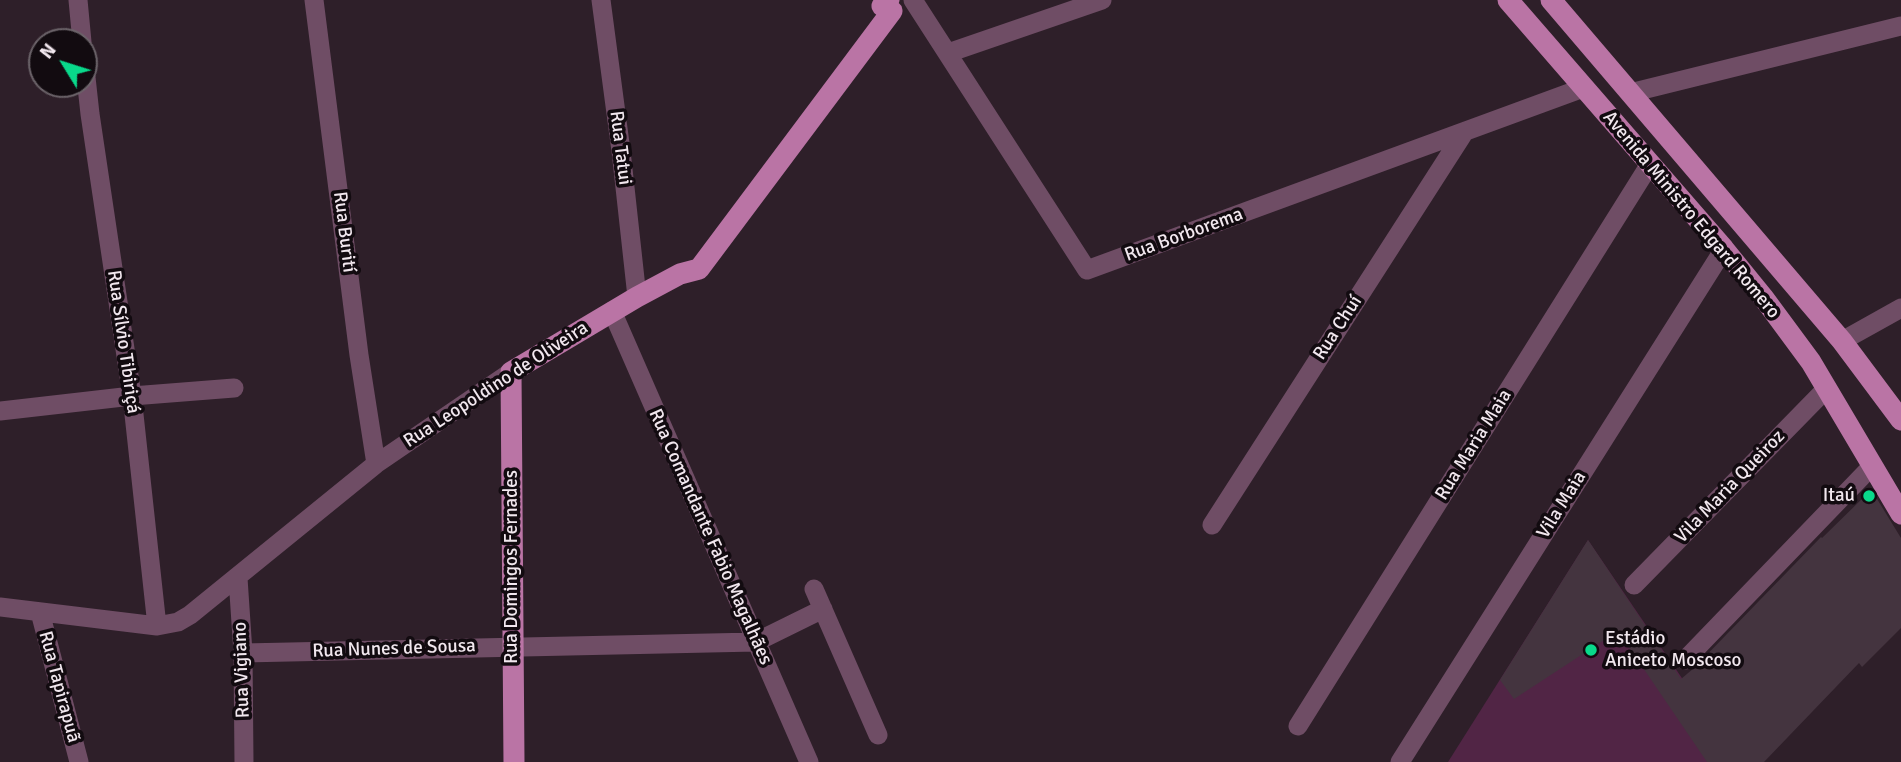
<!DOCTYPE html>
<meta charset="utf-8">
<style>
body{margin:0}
#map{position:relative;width:1901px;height:762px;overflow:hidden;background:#2e1f29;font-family:Signika,sans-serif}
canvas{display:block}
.north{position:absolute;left:28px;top:28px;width:70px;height:70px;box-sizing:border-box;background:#120b10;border:2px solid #6b6369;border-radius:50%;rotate:308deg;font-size:19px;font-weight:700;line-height:28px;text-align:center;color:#f1e7ee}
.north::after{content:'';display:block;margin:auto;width:24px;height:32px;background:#09d98b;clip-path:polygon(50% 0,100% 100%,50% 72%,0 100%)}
</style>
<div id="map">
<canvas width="1901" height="762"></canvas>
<div class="north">N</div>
</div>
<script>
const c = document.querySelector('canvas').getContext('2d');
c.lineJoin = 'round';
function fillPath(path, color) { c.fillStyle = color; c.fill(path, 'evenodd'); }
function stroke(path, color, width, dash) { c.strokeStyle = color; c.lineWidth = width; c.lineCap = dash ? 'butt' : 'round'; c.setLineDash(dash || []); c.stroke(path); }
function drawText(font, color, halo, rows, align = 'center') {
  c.font = font + ' Signika,sans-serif'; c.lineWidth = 7; c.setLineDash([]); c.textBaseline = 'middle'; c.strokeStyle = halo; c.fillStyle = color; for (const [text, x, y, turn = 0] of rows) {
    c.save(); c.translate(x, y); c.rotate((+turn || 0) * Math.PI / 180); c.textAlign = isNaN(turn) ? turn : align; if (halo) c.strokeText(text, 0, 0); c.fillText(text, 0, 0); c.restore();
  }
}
const green = new Path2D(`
 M1588 540 1739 762H1448Z`);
const building = new Path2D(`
 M1868 493 1874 494 1901 538V628L1862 667 1859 663 1764 762H1707L1618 631 1514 699 1500 680 1588 540 1681 679 1694 668 1821 537 1822 538Z`);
const minor = new Path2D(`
 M78 0 82 42
 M314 0 359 355 376 464
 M601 0 621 151 637 297
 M913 0 1087 270 1583 88
 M948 53 1102 0
 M84 59 90 114 132 396 157 626
 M1630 93 1901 26
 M612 311 809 762
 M1842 341 1901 308
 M0 411 132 396 234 388
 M1212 525 1465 131
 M238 578 243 653 244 762
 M1634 585 1827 388
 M814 589 878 735
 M0 607 157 626 178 622 190 615 376 464 511 372
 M40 612 79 762
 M243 653 756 642 823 609
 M1685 660 1872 466
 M1298 726 1650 164
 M1400 762 1724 249`);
const major = new Path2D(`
 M1508 0 1724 249 1763 297 1811 362 1901 514
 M1551 0 1842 341 1901 420
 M514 762 511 372 637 297 680 274 699 269 892 11 882 6 889 0`);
const markers = [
 [1869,496,7,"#09d98b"],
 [1591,650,7,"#09d98b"]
];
const streetNames = [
 ["Rua Tatui",620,148,83],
 ["Avenida Ministro Edgard Romero",1691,215,50],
 ["Rua Burití",344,232,83],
 ["Rua Borborema",1184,235,-20],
 ["Rua Chuí",1338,328,-57],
 ["Rua Sílvio Tibiriçá",123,342,82],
 ["Rua Leopoldino de Oliveira",496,385,-33],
 ["Rua Maria Maia",1474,445,-58],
 ["Vila Maria Queiroz",1730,487,-46],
 ["Vila Maia",1562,505,-58],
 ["Rua Comandante Fabio Magalhães",710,537,66],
 ["Rua Domingos Fernades",512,567,-90],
 ["Rua Nunes de Sousa",394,649,-2],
 ["Rua Vigiano",242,670,-92],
 ["Rua Tapirapuã",59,687,75]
];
const poiNames = [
 ["Itaú",1855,496],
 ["Estádio",1605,639,"left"],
 ["Aniceto Moscoso",1605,661,"left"]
];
fillPath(green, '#512545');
fillPath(building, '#44343f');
stroke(minor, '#6f4d65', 19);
stroke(major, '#ba74a5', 21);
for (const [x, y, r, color] of markers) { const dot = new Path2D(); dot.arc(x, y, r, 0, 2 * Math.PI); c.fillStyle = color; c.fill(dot); stroke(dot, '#120b10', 2.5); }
drawText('19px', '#f1e7ee', '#120b10', streetNames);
drawText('19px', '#f1e7ee', '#120b10', poiNames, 'right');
</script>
